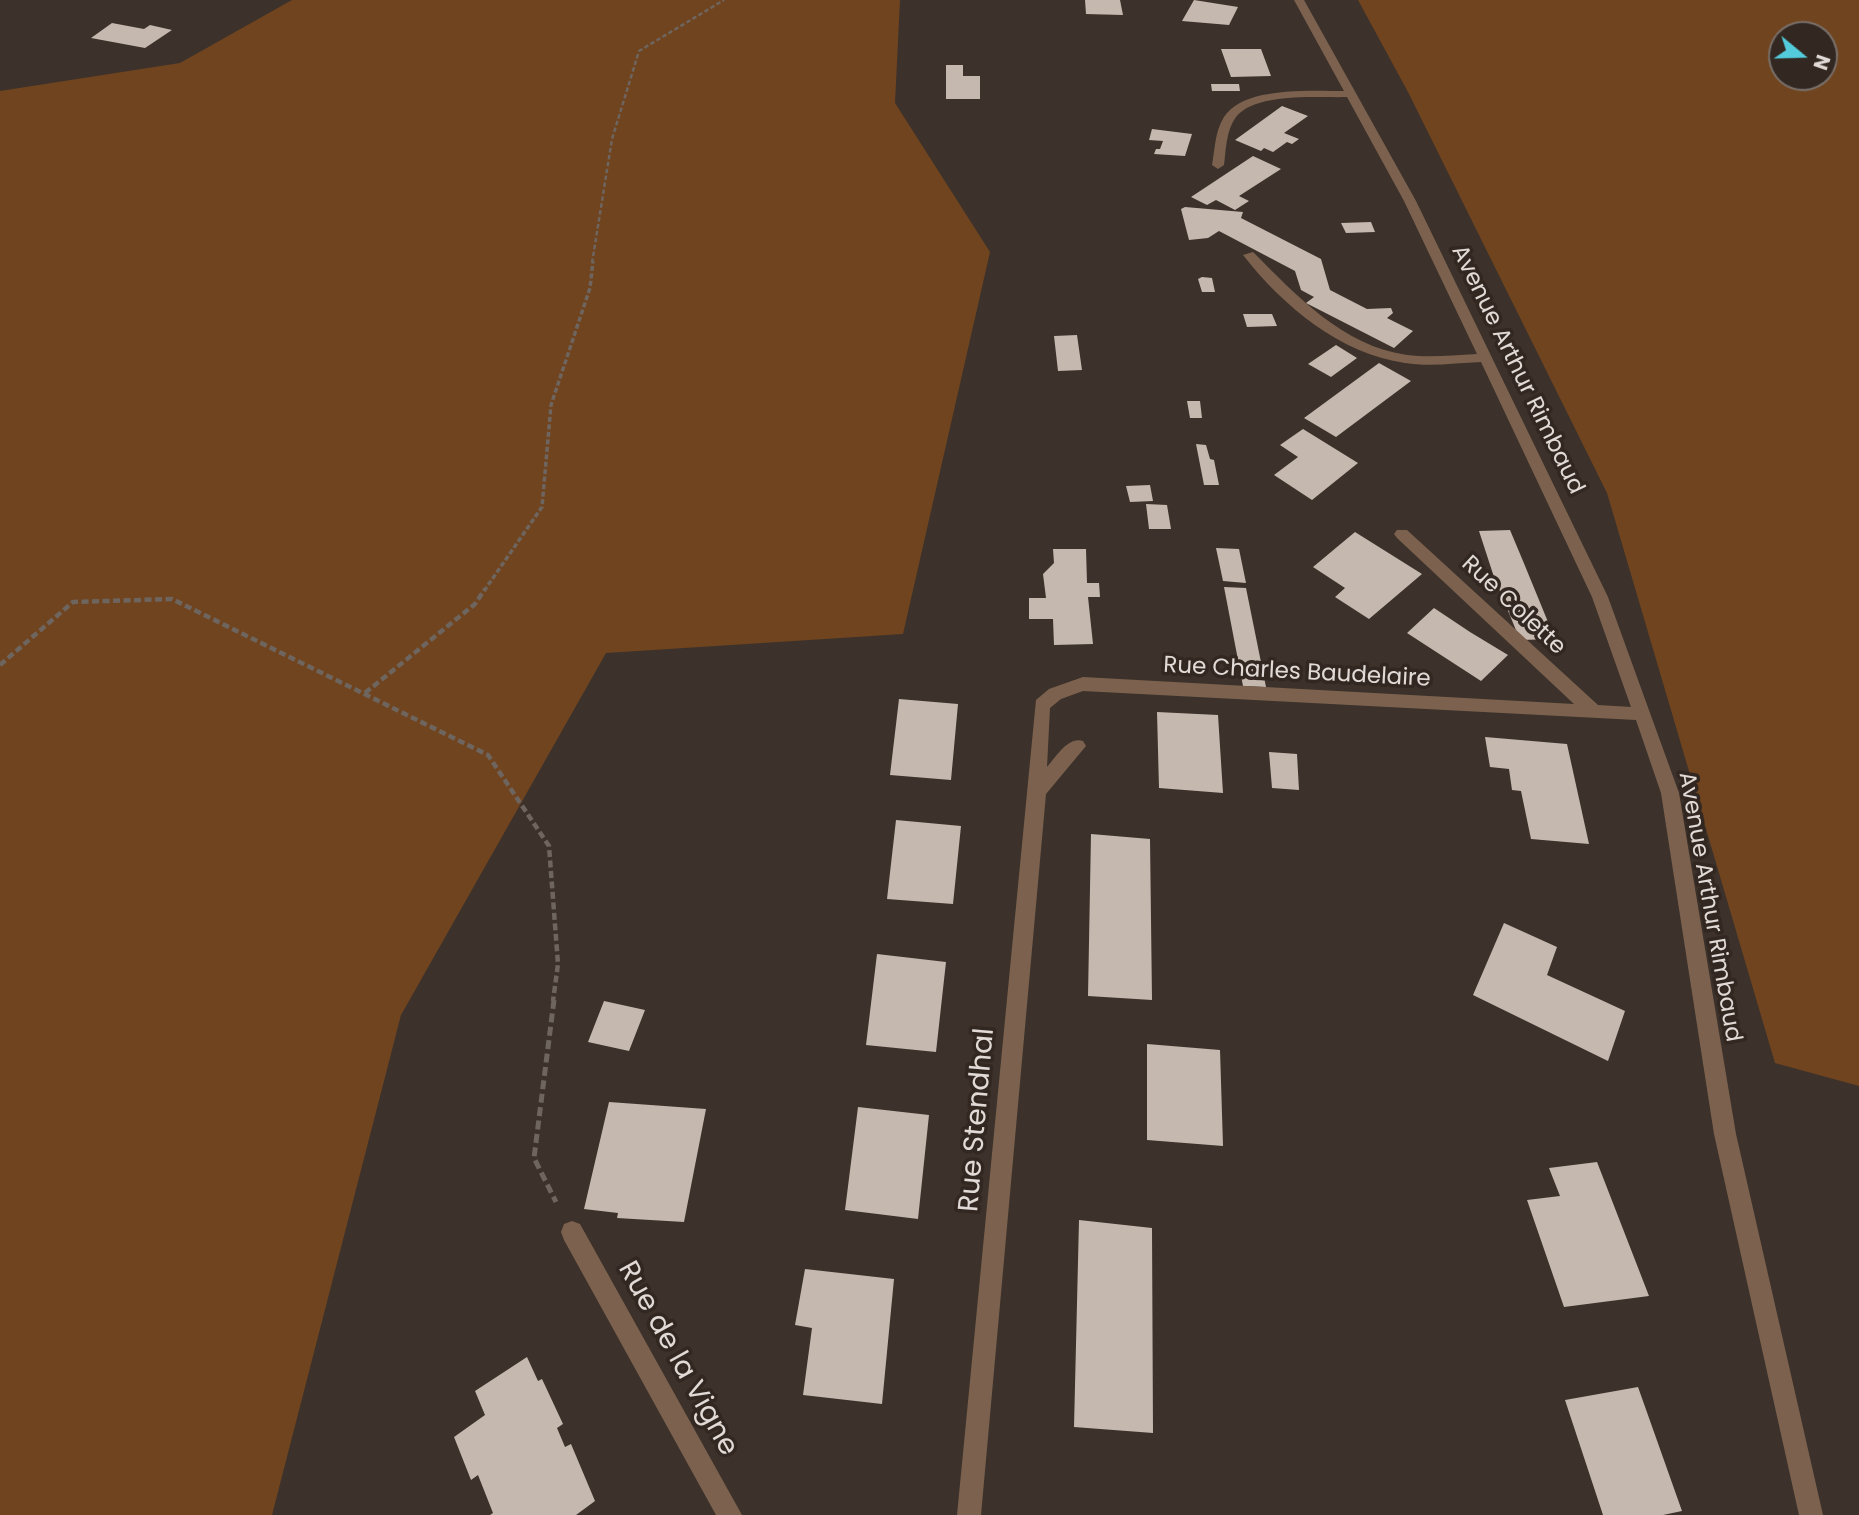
<!DOCTYPE html>
<style>
body{margin:0}
#map{position:relative;width:1859px;height:1515px;overflow:hidden;background:#3c322b;font-family:Poppins,sans-serif}
canvas{display:block}
.north{position:absolute;left:1768px;top:21px;width:70px;height:70px;box-sizing:border-box;background:#322821;border:2px solid #786f69;border-radius:50%;rotate:109deg;font-size:19px;font-weight:700;line-height:28px;text-align:center;color:#e1dad6}
.north::after{content:'';display:block;margin:auto;width:24px;height:32px;background:#53cbdb;clip-path:polygon(50% 0,100% 100%,50% 72%,0 100%)}
</style>
<div id="map">
<canvas width="1859" height="1515"></canvas>
<div class="north">N</div>
</div>
<script>
const c = document.querySelector('canvas').getContext('2d');
c.lineJoin = 'round';
function fillPath(path, color) { c.fillStyle = color; c.fill(path, 'evenodd'); }
function stroke(path, color, width, dash) { c.strokeStyle = color; c.lineWidth = width; c.lineCap = dash ? 'butt' : 'round'; c.setLineDash(dash || []); c.stroke(path); }
function drawText(font, color, halo, rows, align = 'center') {
  c.font = font + ' Poppins,sans-serif'; c.lineWidth = 7; c.setLineDash([]); c.textBaseline = 'middle'; c.strokeStyle = halo; c.fillStyle = color; for (const [text, x, y, turn = 0] of rows) {
    c.save(); c.translate(x, y); c.rotate((+turn || 0) * Math.PI / 180); c.textAlign = isNaN(turn) ? turn : align; if (halo) c.strokeText(text, 0, 0); c.fillText(text, 0, 0); c.restore();
  }
}
const green = new Path2D(`
 M292 0H900L895 103 990 252 903 634 606 653 401 1015 272 1515H0V91L180 63Z
 M1358 0H1859V1086L1775 1063 1607 493 1408 92ZM1824 35V77H1782V35Z`);
const building = new Path2D(`
 M1085 0H1120L1123 15 1086 14Z
 M1194 0 1238 7 1229 25 1182 21Z
 M112 23 144 29 150 25 172 30 145 48 91 38Z
 M1221 49H1261L1271 76 1231 77Z
 M946 65H963V76H980V99H946Z
 M1211 84H1239L1240 91H1212Z
 M1282 106 1308 116 1284 133 1299 139 1292 144 1287 142 1273 152 1264 148 1261 151 1235 140Z
 M1152 129 1192 134 1185 156 1154 154 1156 149H1160L1163 141 1149 140Z
 M1253 156 1281 169 1239 196 1249 201 1235 210 1216 200 1207 205 1191 197Z
 M1185 207 1243 212 1241 218 1321 259 1330 290 1367 309 1391 308 1393 313 1387 318 1413 331 1394 348 1306 303 1314 297 1301 290 1295 271 1219 231 1208 238 1189 240 1181 209Z
 M1371 222 1375 232 1346 233 1341 223Z
 M1202 277 1212 278 1215 292H1202L1198 279Z
 M1243 314H1272L1277 326 1247 327Z
 M1077 335 1082 370 1058 371 1054 336Z
 M1336 345 1357 358 1331 377 1308 364Z
 M1379 363 1411 381 1336 437 1304 418Z
 M1187 401H1200L1202 418H1190Z
 M1303 429 1358 463 1312 500 1274 475 1298 457 1280 445Z
 M1196 444 1206 445 1210 459 1214 460 1219 485H1204Z
 M1150 485 1153 501 1130 502 1126 486Z
 M1146 504 1167 505 1171 529H1149Z
 M1510 530 1523 561 1555 639 1520 640 1493 574 1479 531Z
 M1355 532 1422 574 1369 619 1335 597 1345 588 1313 567Z
 M1216 548 1239 549 1246 583 1223 581Z
 M1053 549H1086L1087 583H1099L1100 597H1088L1093 644 1054 645 1053 619H1029V598H1046L1043 574 1054 563Z
 M1224 587 1246 588 1266 687 1243 686Z
 M1434 608 1470 632 1508 655 1481 681 1407 633Z
 M899 699 958 704 951 780 890 775Z
 M1157 712 1218 715 1223 793 1159 788Z
 M1485 737 1567 744 1589 844 1531 839 1521 791 1512 790 1509 769 1490 767Z
 M1269 752 1297 754 1299 790 1272 788Z
 M896 820 961 826 953 904 887 899Z
 M1091 834 1150 839 1152 1000 1088 996Z
 M1504 923 1557 947 1547 975 1625 1011 1608 1061 1473 995Z
 M877 954 946 962 936 1052 866 1045Z
 M604 1001 645 1010 629 1051 588 1042Z
 M1147 1044 1220 1050 1223 1146 1147 1140Z
 M609 1102 706 1109 684 1222 617 1218 618 1213 584 1209Z
 M858 1107 929 1115 918 1219 845 1210Z
 M1597 1162 1649 1296 1564 1307 1527 1200 1560 1196 1549 1168Z
 M1079 1220 1152 1228 1153 1433 1074 1427Z
 M805 1269 894 1279 882 1404 803 1395 812 1328 795 1325Z
 M527 1357 538 1381 542 1379 563 1424 557 1428 565 1447 571 1444 595 1501 576 1515H490L493 1513 478 1475 471 1480 454 1437 485 1415 475 1391Z
 M1638 1387 1682 1511 1663 1515H1603L1565 1400Z`);
const pathFar3 = new Path2D(`
 M592 263 612 139 639 51 724 0`);
const pathFar2 = new Path2D(`
 M484 591 542 507 551 405 590 288 593 261`);
const pathFar1 = new Path2D(`
 M0 665 73 602 172 599 488 755 549 846 558 964 553 1001
 M365 693 475 604 485 589`);
const path = new Path2D(`
 M554 1000 534 1158 556 1202`);
const minor = new Path2D(`
 M1294 0H1304L1416 201 1608 597 1679 793 1736 1134 1823 1515H1799L1714 1134 1661 793 1636 720 1083 691 1061 699 1050 708 1047 767C1056 757 1068 736 1083 741L1086 746 1046 794 981 1515H957L1036 700 1049 689 1083 677 1574 704 1397 538 1394 534 1397 530H1407L1598 705 1631 707 1592 597 1481 362C1456 363 1430 367 1405 363 1340 354 1283 306 1243 255L1253 252C1297 296 1343 346 1407 355 1430 358 1453 355 1477 354L1404 201 1347 97C1318 98 1256 92 1236 117 1226 130 1226 150 1224 165L1218 169 1212 165C1215 149 1215 131 1224 117 1244 86 1311 91 1344 91Z
 M572 1221 580 1224 742 1515H716L564 1240 561 1232 564 1224Z`);
const streetNames = [
 ["Avenue Arthur Rimbaud",1517,370,64],
 ["Rue Colette",1513,606,43],
 ["Rue Charles Baudelaire",1297,673,3],
 ["Avenue Arthur Rimbaud",1709,907,80]
];
const nearStreetnames = [
 ["Rue Stendhal",978,1120,-85],
 ["Rue de la Vigne",677,1359,61]
];
fillPath(green, '#70441f');
fillPath(building, '#c5b8af');
stroke(pathFar3, '#6e655f', 2.5, [4.5, 2.5]);
stroke(pathFar2, '#6e655f', 3.5, [5, 2.5]);
stroke(pathFar1, '#6e655f', 4.5, [7, 3.5]);
stroke(path, '#6e655f', 5, [9, 4.5]);
fillPath(minor, '#7c624e');
drawText('23px', '#e1dad6', '#322821', streetNames);
drawText('28px', '#e1dad6', '#322821', nearStreetnames);
</script>
